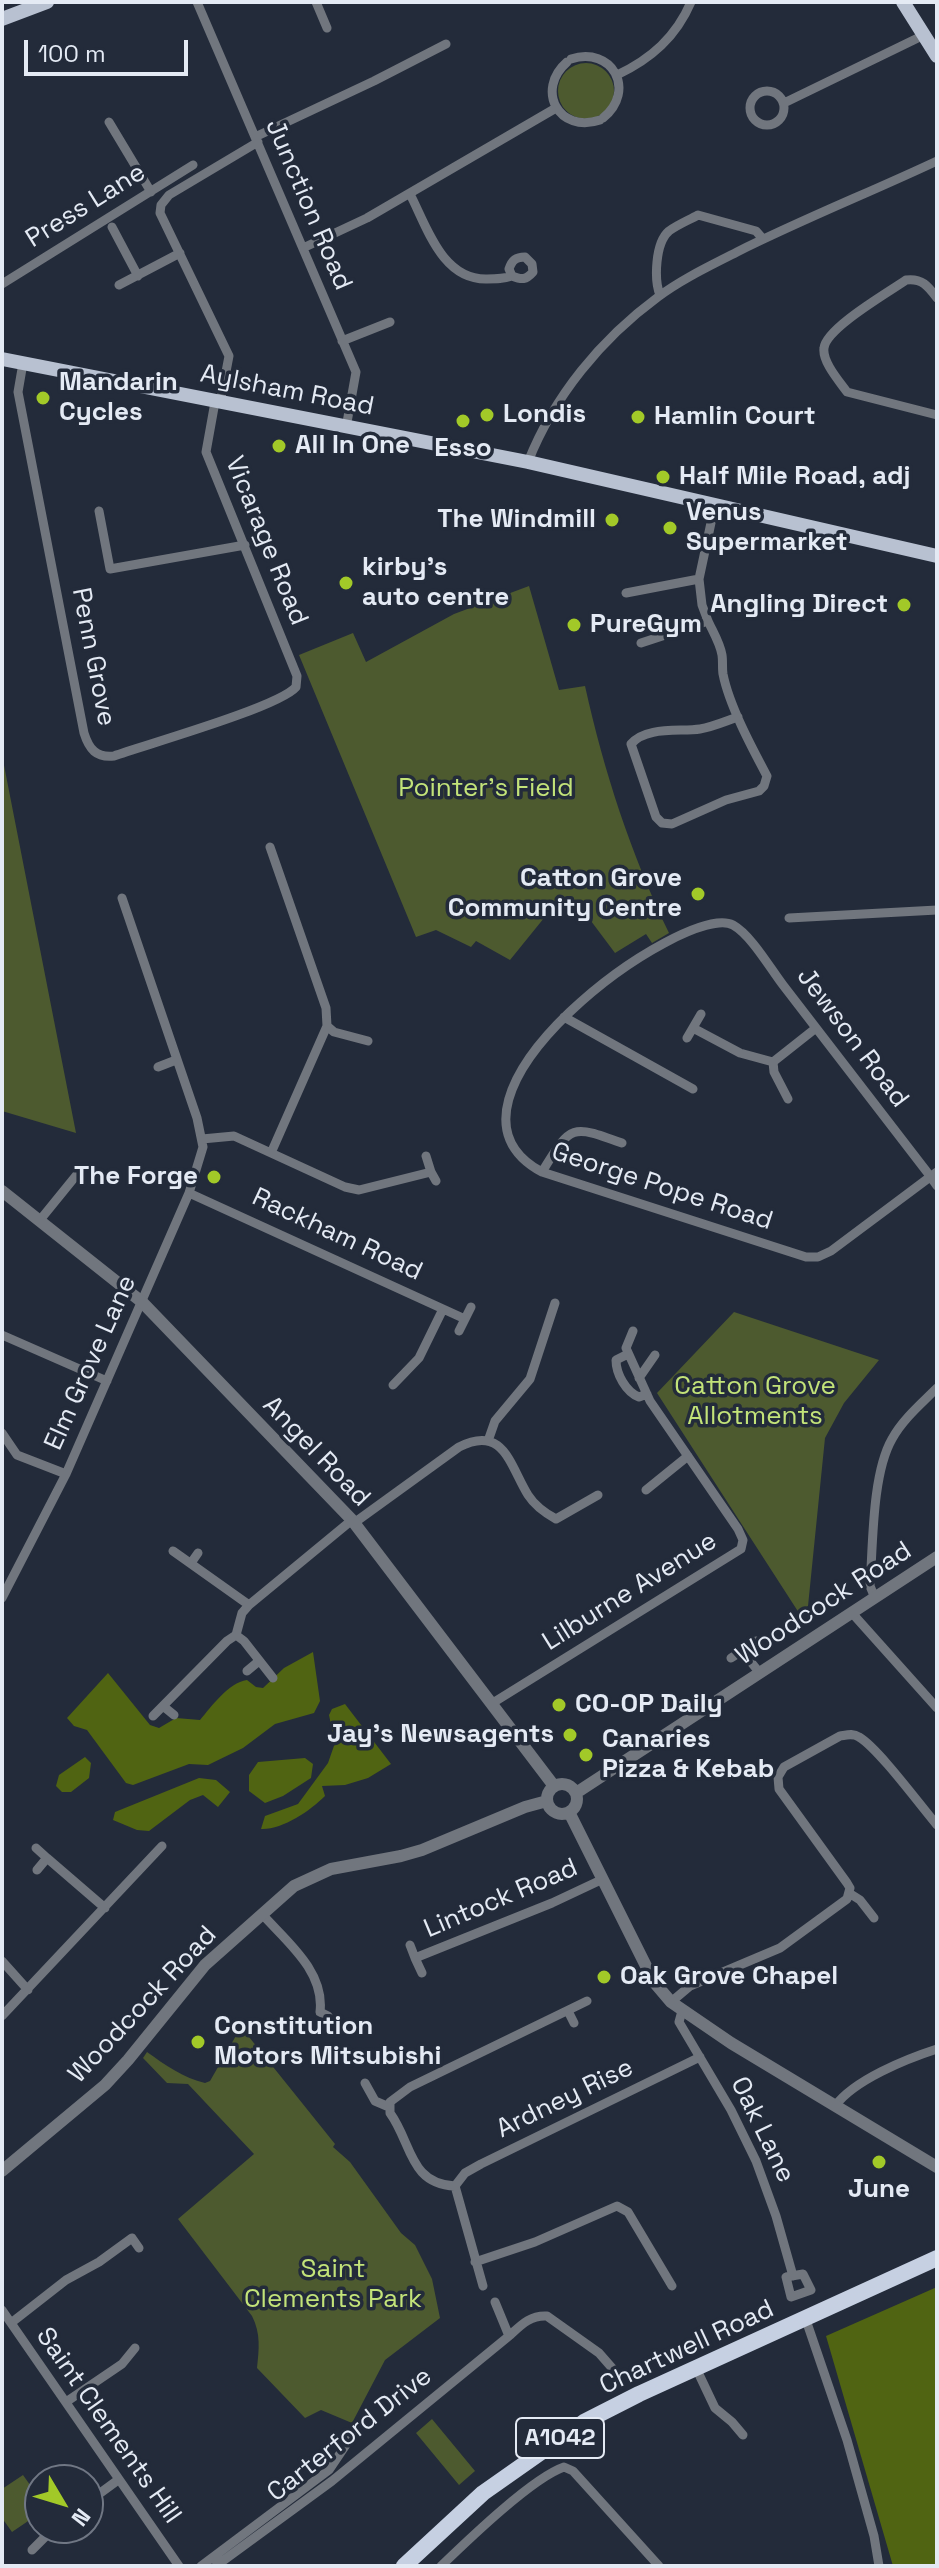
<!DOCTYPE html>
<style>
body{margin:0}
#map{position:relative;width:939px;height:2568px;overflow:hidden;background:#232b3a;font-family:"Space Grotesk",sans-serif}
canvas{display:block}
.frame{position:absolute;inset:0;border:4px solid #e4eaf4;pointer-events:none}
.north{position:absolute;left:24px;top:2464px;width:80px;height:80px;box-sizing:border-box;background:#232b3a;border:2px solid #707784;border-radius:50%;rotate:128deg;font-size:22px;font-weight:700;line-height:32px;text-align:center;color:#e4eaf4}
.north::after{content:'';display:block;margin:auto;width:28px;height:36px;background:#a2c928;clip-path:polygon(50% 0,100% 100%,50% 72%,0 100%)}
.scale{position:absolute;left:24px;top:40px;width:164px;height:36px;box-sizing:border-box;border:4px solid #e4eaf4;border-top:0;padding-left:10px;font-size:24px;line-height:28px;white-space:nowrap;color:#e4eaf4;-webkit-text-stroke:6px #232b3a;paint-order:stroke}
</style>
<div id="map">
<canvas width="939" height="2568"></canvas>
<div class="frame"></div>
<div class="north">N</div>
<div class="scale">100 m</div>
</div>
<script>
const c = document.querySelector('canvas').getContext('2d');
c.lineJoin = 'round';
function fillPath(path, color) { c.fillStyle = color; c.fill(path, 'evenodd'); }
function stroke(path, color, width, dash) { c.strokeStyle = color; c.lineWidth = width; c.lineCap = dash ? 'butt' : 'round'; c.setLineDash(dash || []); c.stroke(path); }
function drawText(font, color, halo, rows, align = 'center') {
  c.font = font + ' "Space Grotesk",sans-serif'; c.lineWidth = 7; c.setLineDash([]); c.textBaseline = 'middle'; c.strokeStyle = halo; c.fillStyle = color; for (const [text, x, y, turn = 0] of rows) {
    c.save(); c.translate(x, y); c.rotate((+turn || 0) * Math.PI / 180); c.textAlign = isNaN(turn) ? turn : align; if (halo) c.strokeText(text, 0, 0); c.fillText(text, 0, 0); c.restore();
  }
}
const green = new Path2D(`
 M558 91a28 28 0 1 1 56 0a28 28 0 1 1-56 0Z
 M529 586 559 690 585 686C604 772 631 854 669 933L652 943 646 934 615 953 579 905 557 902 510 960 476 941 471 947 436 930 416 937 299 655 353 633 366 662 454 614Z
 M2 755 76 1133 2 1111Z
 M734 1312 879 1360 844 1403 825 1438 808 1606 799 1613 657 1393Z
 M241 2027 335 2144 333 2147 350 2162 401 2233 415 2245 432 2279 440 2318 385 2360 352 2423 321 2410 305 2418 257 2368C259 2349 261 2334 252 2316L178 2219 254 2154 188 2084 167 2083 143 2058 147 2052C165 2065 184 2078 205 2083L210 2081Z
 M432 2419 475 2471 459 2485 416 2433Z
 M23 2475 40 2499V2513L12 2532 2 2518V2489Z`);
const forest = new Path2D(`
 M313 1652 320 1701 314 1713 275 1724 243 1748 208 1765 189 1764 133 1785 126 1783 87 1730 74 1726 67 1718 108 1673 150 1725 159 1728 176 1718 200 1720C212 1706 228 1683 247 1680L256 1687 263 1688 284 1668Z
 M345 1704 391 1764 368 1778 345 1785 322 1786 325 1796C310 1811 282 1830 261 1829L265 1816 298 1804 328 1763 335 1743 329 1715 332 1709Z
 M85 1757 91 1763 89 1778 71 1792H62L56 1786 59 1775Z
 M305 1758 313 1764 311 1778 283 1796 265 1803 249 1791V1775L258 1762Z
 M199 1778 216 1780 230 1792 218 1807 203 1795 190 1800 149 1831 137 1830 113 1820 115 1812Z
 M937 2287V2566H893L826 2336Z`);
const minor = new Path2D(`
 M197 2 356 372 346 428
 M316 2 327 28
 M571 59C612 46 637 90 603 118
 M567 62C535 90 559 134 600 120
 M617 75C651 59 676 37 691 2
 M750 108a17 17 0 1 1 34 0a17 17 0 1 1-34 0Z
 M784 103 924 35
 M109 122 151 192
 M255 137 374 81 446 44
 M410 194C427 227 442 280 487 279 497 279 503 279 512 276 522 280 526 280 533 272L532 264 525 257C516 257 512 260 509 269L512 276
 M112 227 138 276
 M303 248 367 218 556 108
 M2 284 193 165
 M119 285 180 253
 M660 295C654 280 655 243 669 231 677 225 689 220 698 215L756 231 763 239
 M937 298C928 286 922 278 906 280 889 292 826 328 824 348 822 362 840 382 847 392L937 415
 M342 341 390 322
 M23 363 18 392 84 733C89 749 96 758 114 756 148 744 279 707 296 687L297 676 206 452 215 402
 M220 403 229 356 160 213 161 205 169 195 258 142
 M528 462C554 396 601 339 658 297 682 279 710 266 737 252 803 219 871 192 937 161
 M99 511 110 569 245 545
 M699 579 702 605 708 621
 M626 593 699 579 715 504
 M641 643 708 621C713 632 720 643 722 655 723 661 722 668 723 674 729 705 752 748 767 776L764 786 759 791 726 800 672 824 662 823 656 817 631 744C646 726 680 732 700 729 713 727 726 721 738 717
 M270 847 326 1008 327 1026 271 1153
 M789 918 937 910
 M564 1017 693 1089
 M327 1026 334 1032 368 1041
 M693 1028 740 1053 773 1062
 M687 1038 701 1014
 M158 1067 176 1060
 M788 1099 774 1072 773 1062 816 1028
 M202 1139 234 1136 345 1187 359 1190 431 1172 436 1181
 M426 1156 431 1172
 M542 1172C571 1125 570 1124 622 1143
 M937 1172 930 1177 831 1251 818 1257H806L542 1172C408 1100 686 900 733 925 751 935 770 968 783 985 831 1047 879 1110 927 1172L937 1186
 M189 1193 465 1319 471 1307
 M40 1220 79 1172
 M459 1331 465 1319
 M2 1335 107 1381
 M628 1354 616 1360C616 1374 626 1392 639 1397L647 1394
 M639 1378 655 1355
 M393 1385 419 1358 443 1309
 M2 1433 17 1455 66 1474
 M488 1441 495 1421 530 1379 555 1303
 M646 1490 688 1456
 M354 1523 459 1447C504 1424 510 1466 528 1495 535 1506 545 1513 556 1519L598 1495
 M173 1551 249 1605
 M191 1563 198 1553
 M2 1598 66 1474 189 1193 203 1147 197 1118 122 898
 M875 1598 870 1586C873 1544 872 1474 892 1439 903 1419 921 1404 937 1388
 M852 1613 937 1708
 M236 1635 242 1613 249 1605 352 1520
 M742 1651 756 1641
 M731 1658 742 1651 759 1672
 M247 1671 259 1661
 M491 1704 741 1549 743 1540 738 1529 650 1401 626 1348 633 1331
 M163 1706 174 1715
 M153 1716 227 1641 236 1635 244 1641 273 1678
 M36 1848 47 1858
 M37 1870 47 1858 105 1908
 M849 1893 860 1900 874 1918
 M262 1914C286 1941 325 1971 320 2012L328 2016
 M410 1945 415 1958
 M2 1961 28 1990
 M422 1973 415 1958 552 1903 603 1879
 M671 2002 690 1986 780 1948 847 1899 850 1888 847 1883 779 1789 778 1777 784 1767 840 1736C847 1735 853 1733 859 1737 878 1748 920 1805 937 1825
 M568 2011 574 2023
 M682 2011 679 2022 731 2110 756 2161 776 2216 793 2276
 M2 2016 162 1846
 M365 2083 375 2101 389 2107
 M835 2106C854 2080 906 2059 937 2049
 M455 2186C409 2184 412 2143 390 2113V2102L410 2087 587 2001
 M455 2186 465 2173 481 2164 700 2057
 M455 2186 483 2286
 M475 2262 535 2242 617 2206 628 2212 672 2286
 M803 2274 811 2290 791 2297 786 2277Z
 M2 2310 179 2566
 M806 2320 847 2440 874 2536 879 2566
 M11 2323 66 2280 99 2262 132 2238 139 2248
 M509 2336C521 2325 530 2315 547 2316L599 2353 613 2369
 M696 2368 715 2408 732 2422 743 2435
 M66 2402 122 2364 135 2348
 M88 2502 118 2480
 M32 2550 54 2528
 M201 2566 329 2470 354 2433
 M216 2566 332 2481 509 2336 495 2302
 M441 2566C467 2541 532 2478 564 2467L573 2471 659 2566`);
const tertiary = new Path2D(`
 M2 1191 142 1302 352 1520 554 1786
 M547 1799a15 15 0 1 1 30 0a15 15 0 1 1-30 0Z
 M576 1793 937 1557
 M569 1812 654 1982 671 2002 731 2043 937 2167
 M2 2171 105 2085 128 2060 205 1965 294 1886 331 1869 401 1856 422 1850 525 1807 547 1801`);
const primary = new Path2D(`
 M903 2 937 56
 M2 19 47 2
 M2 359 528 462 937 556`);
const trunk = new Path2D(`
 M404 2566 483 2493 584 2422 639 2394 937 2258`);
const markers = [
 [43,398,8,"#a2c928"],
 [487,415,8,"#a2c928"],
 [638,417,8,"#a2c928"],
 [463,421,8,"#a2c928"],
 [279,446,8,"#a2c928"],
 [663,477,8,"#a2c928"],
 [612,520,8,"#a2c928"],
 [670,528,8,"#a2c928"],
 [346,583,8,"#a2c928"],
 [904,605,8,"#a2c928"],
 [574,625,8,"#a2c928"],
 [698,894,8,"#a2c928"],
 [214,1177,8,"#a2c928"],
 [559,1705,8,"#a2c928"],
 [570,1735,8,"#a2c928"],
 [586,1755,8,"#a2c928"],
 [604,1977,8,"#a2c928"],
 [198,2042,8,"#a2c928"],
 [879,2162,8,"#a2c928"]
];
const shields = [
 [560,2438,88]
];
const shieldNames = [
 ["A1042",560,2438]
];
const streetNames = [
 ["Junction Road",308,205,67],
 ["Press Lane",86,206,-32],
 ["Aylsham Road",287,391,11],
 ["Vicarage Road",266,541,68],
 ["Penn Grove",93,657,79],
 ["Jewson Road",852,1038,53],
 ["George Pope Road",662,1187,18],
 ["Rackham Road",337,1235,25],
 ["Elm Grove Lane",91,1363,-66],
 ["Angel Road",316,1452,46],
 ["Lilburne Avenue",630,1592,-32],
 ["Woodcock Road",824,1604,-33],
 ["Lintock Road",501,1899,-23],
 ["Woodcock Road",143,2005,-47],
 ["Ardney Rise",565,2099,-26],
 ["Oak Lane",762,2130,64],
 ["Chartwell Road",687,2348,-25],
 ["Saint Clements Hill",108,2426,55],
 ["Carterford Drive",350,2435,-38]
];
const poiNames = [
 ["Mandarin",59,383],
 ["Cycles",59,413],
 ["Londis",503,415],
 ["Hamlin Court",654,417],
 ["All In One",295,446],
 ["Esso",463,449,"center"],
 ["Half Mile Road, adj",679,477],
 ["Venus",686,513],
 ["Supermarket",686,543],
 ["The Windmill",596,520,"right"],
 ["kirby's",362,568],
 ["auto centre",362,598],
 ["Angling Direct",888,605,"right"],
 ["PureGym",590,625],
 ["Catton Grove",682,879,"right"],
 ["Community Centre",682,909,"right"],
 ["The Forge",198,1177,"right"],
 ["CO-OP Daily",575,1705],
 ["Jay's Newsagents",554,1735,"right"],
 ["Canaries",602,1740],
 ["Pizza & Kebab",602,1770],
 ["Oak Grove Chapel",620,1977],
 ["Constitution",214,2027],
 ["Motors Mitsubishi",214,2057],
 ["June",879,2190,"center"]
];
const parkNames = [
 ["Pointer's Field",486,789],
 ["Catton Grove",755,1387],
 ["Allotments",755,1417],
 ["Saint",333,2270],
 ["Clements Park",333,2300]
];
fillPath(green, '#4d5a2f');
fillPath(forest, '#506412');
stroke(minor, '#71767e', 9);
stroke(tertiary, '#71767e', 12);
stroke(primary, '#b8c1d1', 14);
stroke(trunk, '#c6d0e2', 16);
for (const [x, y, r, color] of markers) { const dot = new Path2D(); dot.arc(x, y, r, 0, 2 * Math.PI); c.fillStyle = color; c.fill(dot); stroke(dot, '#232b3a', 3); }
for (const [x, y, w] of shields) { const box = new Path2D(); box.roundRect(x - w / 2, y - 20, w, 40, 6); c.fillStyle = '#232b3a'; c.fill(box); stroke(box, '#e4eaf4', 2); }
drawText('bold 24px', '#e4eaf4', null, shieldNames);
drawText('26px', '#e4eaf4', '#232b3a', streetNames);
drawText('bold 26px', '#e4eaf4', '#232b3a', poiNames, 'left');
drawText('26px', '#c3e379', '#232b3a', parkNames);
</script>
